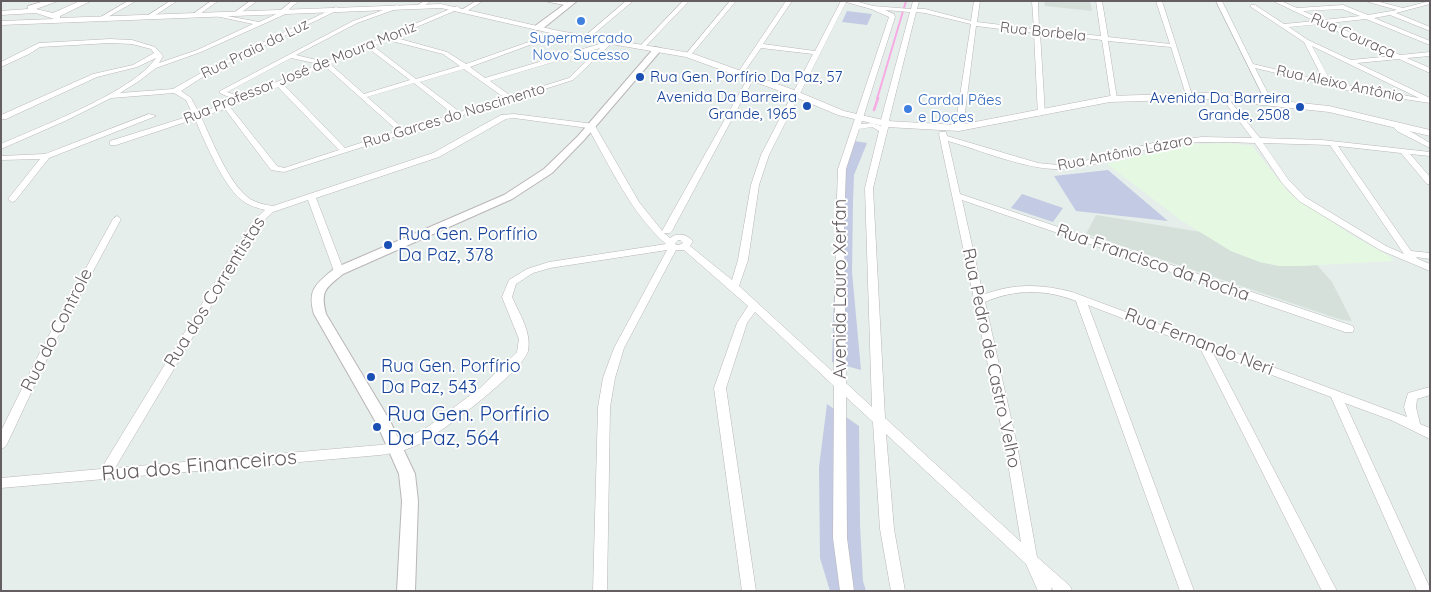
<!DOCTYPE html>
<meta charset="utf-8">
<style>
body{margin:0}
#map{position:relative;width:1431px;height:592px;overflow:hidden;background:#e5eeea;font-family:Quicksand,sans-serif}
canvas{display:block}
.frame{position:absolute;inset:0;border:2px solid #645d61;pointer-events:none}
</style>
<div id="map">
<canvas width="1431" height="592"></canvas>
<div class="frame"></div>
</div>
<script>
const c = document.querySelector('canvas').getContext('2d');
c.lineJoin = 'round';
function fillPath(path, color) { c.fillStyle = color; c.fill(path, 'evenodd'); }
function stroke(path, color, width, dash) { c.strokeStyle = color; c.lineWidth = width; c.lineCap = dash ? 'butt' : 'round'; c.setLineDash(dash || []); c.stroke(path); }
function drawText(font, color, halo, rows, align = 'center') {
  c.font = font + ' Quicksand,sans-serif'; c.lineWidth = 4; c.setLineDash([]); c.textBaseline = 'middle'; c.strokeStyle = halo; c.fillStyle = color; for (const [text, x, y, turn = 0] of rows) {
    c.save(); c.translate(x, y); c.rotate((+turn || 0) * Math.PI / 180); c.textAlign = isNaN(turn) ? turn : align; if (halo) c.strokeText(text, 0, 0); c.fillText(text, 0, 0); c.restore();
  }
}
const education = new Path2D(`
 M1044 1H1090L1092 11 1045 6Z
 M1096 215 1201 232 1231 251 1260 262 1280 266 1317 265 1332 282 1352 321 1342 320 1086 234Z`);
const medical = new Path2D(`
 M1230 143 1252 146 1289 193 1353 236 1391 257 1393 261 1301 266H1280L1260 262 1231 251 1182 221 1107 164 1189 144Z`);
const green = new Path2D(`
 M847 11 872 14 867 25 842 22Z
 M855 141 867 143 854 175 853 202 852 272 861 370 832 362 837 190 841 163Z
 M1108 170 1168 221 1076 211 1054 176Z
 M1022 194 1063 208 1053 222 1011 208Z
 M827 404 859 426 860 525 863 581 866 591H830L820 558 819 467Z`);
const streamFar1 = new Path2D(`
 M877 99 906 1`);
const stream = new Path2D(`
 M874 110 878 98`);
const minor = new Path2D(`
 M128 1H136L104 19 99 18Z
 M170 1H177L151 18H147V16Z
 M211 1H218L197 16H193V14Z
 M250 1H257L239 14H235V12Z
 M292 1H299L289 9 291 11 290 12 201 52 156 68 139 81 120 93 173 89 208 69 336 7 338 8V10L212 71 181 91 191 98 199 113 235 100 220 93V91L353 21 397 5 400 7 399 8 357 23 296 55 325 62 457 6 460 8 459 9 393 37 447 52 466 64 557 32 562 33 470 67 485 78 613 40V42L573 80 284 172 271 170 225 109 201 117C213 142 228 183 250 199 257 203 265 205 273 206L433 153 501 115 514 114 594 124 639 202 663 232 662 231 748 78 753 77 754 78 672 231 670 233H664L670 238C678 232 686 234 693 241L690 246 732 280 738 260 751 185 761 155 813 54 761 48 742 75 737 74 786 1H792L763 44 815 51 841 1H855L873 6 911 9 913 1H919L917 9H925L971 21 974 1H980L977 22 1034 29 1032 1H1038L1039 30 1101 36 1096 1H1102L1108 37 1170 44 1156 1H1162L1192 95 1191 96 1186 95 1171 47 1108 41 1117 99 1114 101 1111 99 1102 40 1040 33 1045 114 1038 116 1034 33 976 26 963 128 959 130 955 128 971 24 925 13 916 12 889 120 891 124 888 128 873 188 885 418 1021 542 1005 445 939 134 940 132H946L947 136 1038 163 1058 165 1073 164 1153 143 1202 137 1252 138 1221 97 1224 95 1226 96 1260 138 1322 140 1430 152V156L1410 154 1430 177V184H1427L1401 153 1338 146 1411 251 1430 253V259L1416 257 1418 259 1430 264V271L1380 250 1299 201 1282 183 1255 143C1221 142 1186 140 1152 148 1122 154 1091 169 1059 169 1027 170 980 150 948 141L960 194 1353 326 1354 329 1353 332H1345L962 200 983 295C1013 283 1041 284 1072 292L1407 417 1404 407 1408 393 1430 387V395L1417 399 1416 407 1420 424 1430 428V439L1391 420 1345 403 1429 586 1430 591H1417L1331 397 1213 353 1337 591H1322L1200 348 1088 305 1194 591H1180L1076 301C1045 289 1015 289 985 302L1017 445 1037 557 1070 586 1072 591H1054L1051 587 1052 591H1038L1026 564 886 434 894 529 905 591H891L880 529 873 422 846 397 847 538 854 591H840L833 538 834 386 755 312 747 323 726 388 756 591H742L714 388 737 323 748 306 684 250H676L624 348 615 378 610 407 607 591H593L598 407 603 378 614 348 667 250 550 268 533 273 516 284 512 297C519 313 532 333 528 351 523 371 441 433 421 443 408 450 395 453 380 455L1 488V478L101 469 252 222 265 210C259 208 252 207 246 203 225 191 205 142 195 119L116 145H110V141L193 115 186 100 174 93 111 98 65 121 1 149V144C41 126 133 92 156 58L137 67 97 77 6 119H1V115L93 74 133 65 154 53 151 49 132 44 110 43 40 47 29 54 1 67V62L39 43 110 39 132 40 155 47 163 56 159 63 197 50 253 24 211 15V13L259 22 281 12V10ZM846 2 871 9 889 17 838 169 836 226 834 373 739 286 748 260 759 185 769 155ZM885 10 910 12 881 120 883 124 881 126 872 123 861 124 895 17 894 14ZM388 40 443 54 460 66 416 79 373 46ZM368 48 410 80 364 94 330 64ZM600 48 569 78 511 96 490 81ZM291 58 319 64 241 97 227 92ZM325 66 398 131 345 148 283 84ZM464 69 505 98 460 112 420 82ZM414 83 453 114 404 129 367 97ZM278 87 339 150 284 168 277 166 230 107ZM514 118 588 128C611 168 631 213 666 244L549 262 527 269 509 280 502 297 519 339 517 352 480 388 429 426 401 442 380 445 115 468 260 224 273 212 308 200 334 271 336 273H342L344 271 316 198 439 157 506 119ZM872 127 879 131 865 188 872 407 846 383 844 226 846 169 859 129ZM1263 143 1330 145 1404 254 1386 246 1305 197 1288 179ZM678 240H680L683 243 679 245H676L675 243Z
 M424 1H431L422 7H418V5Z
 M476 1H483L467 11H463V9Z
 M544 1H562L573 4 570 6Z
 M626 1H633L589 38H585V36Z
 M683 1H689L645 47H641V45Z
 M730 1H736L690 56H686V54Z
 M1216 1H1222L1253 64 1324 81 1304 42 1251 7V5H1255L1284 24 1315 21 1273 1H1281L1297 8 1343 5 1368 15 1397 10 1365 1H1376L1403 8 1430 1V4L1396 13 1430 27V31L1390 15 1374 18 1430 41V45L1366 19 1329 23 1400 55 1430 52V56L1407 58 1430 68V73L1399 59 1357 63 1430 98V103L1351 91 1255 68 1272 101 1266 102ZM1342 9 1360 16 1323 20 1303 11ZM1321 24 1392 56 1351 60 1308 40 1289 27ZM1312 46 1419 98 1331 82Z
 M149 114 156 116 49 158 15 201 12 202 8 199 40 159 1 160V156L45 154Z
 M1393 123H1399L1403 127 1430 143V148L1397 131 1392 125Z
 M117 216 121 219 53 346 7 444 5 447 1 449V431L43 346 113 219Z`);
const tertiary = new Path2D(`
 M569 1H577L541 30H535V26Z
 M655 47 662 49 584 140 552 173 512 199 343 274C326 288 320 290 326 314L390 421 415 474 418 501 415 591H397L402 501 399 474 378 426 314 314C307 289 316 284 335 268L504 195 544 169 578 136Z`);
const secondary = new Path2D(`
 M45 1H58L36 9 53 13 80 1H91L60 16V18L441 4 559 31 691 53 794 90 844 111 887 121 959 125 1110 96 1206 93 1329 106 1430 130V136L1329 112 1206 99 1110 102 959 131 887 127 838 115 788 94 686 57 559 35 441 8 1 25V21L54 19 36 13 1 15V11L28 9V6Z`);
const markers = [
 [581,21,5,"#3f7fe0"],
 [640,77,5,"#1a4fb4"],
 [807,106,5,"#1a4fb4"],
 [1300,107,5,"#1a4fb4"],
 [908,109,5,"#3f7fe0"],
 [388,245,5,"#1a4fb4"],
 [371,377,5,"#1a4fb4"],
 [377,427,5,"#1a4fb4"]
];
const farStreetnames = [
 ["Rua Borbela",1043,32,6],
 ["Rua Couraça",1353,36,24],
 ["Rua Praia da Luz",255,49,-26],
 ["Rua Professor José de Moura Moniz",300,73,-22],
 ["Rua Aleixo Antônio",1340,84,12],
 ["Rua Garces do Nascimento",454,116,-17],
 ["Rua Antônio Lázaro",1125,153,-11]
];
const farShopnames = [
 ["Supermercado",581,38],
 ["Novo Sucesso",581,55],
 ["Cardal Pães",918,100,"left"],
 ["e Doçes",918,117,"left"]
];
const farTransitnames = [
 ["Rua Gen. Porfírio Da Paz, 57",650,77,"left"],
 ["Avenida Da Barreira",797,97],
 ["Grande, 1965",797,114],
 ["Avenida Da Barreira",1290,98],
 ["Grande, 2508",1290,115]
];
const transitNames = [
 ["Rua Gen. Porfírio",398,235],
 ["Da Paz, 378",398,256],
 ["Rua Gen. Porfírio",381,367],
 ["Da Paz, 543",381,388]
];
const streetNames = [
 ["Rua Francisco da Rocha",1153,263,19],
 ["Avenida Lauro Xerfan",841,289,-90],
 ["Rua dos Correntistas",215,292,-58],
 ["Rua do Controle",57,330,-63],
 ["Rua Fernando Neri",1199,342,21],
 ["Rua Pedro de Castro Velho",991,358,78]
];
const nearTransitnames = [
 ["Rua Gen. Porfírio",387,415],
 ["Da Paz, 564",387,439]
];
const nearStreetnames = [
 ["Rua dos Financeiros",199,466,-5]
];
fillPath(education, '#d6e0db');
fillPath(medical, '#e5f9e2');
fillPath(green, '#c3cae3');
stroke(streamFar1, '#f7abe5', 2);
stroke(stream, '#f7abe5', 2.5);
stroke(minor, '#bab5b8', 1);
stroke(tertiary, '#bab5b8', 2);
stroke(secondary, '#bbb4b8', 1);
fillPath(minor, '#fff');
fillPath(tertiary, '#fff');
fillPath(secondary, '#fff');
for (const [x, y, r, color] of markers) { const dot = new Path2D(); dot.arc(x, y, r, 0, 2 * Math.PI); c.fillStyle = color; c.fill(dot); stroke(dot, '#fff', 2); }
drawText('15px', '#645d61', '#fff', farStreetnames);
drawText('15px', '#366cbe', '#fff', farShopnames);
drawText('15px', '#164399', '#fff', farTransitnames, 'right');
drawText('18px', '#164399', '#fff', transitNames, 'left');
drawText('18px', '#645d61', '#fff', streetNames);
drawText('21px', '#164399', '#fff', nearTransitnames, 'left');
drawText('21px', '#645d61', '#fff', nearStreetnames);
</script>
